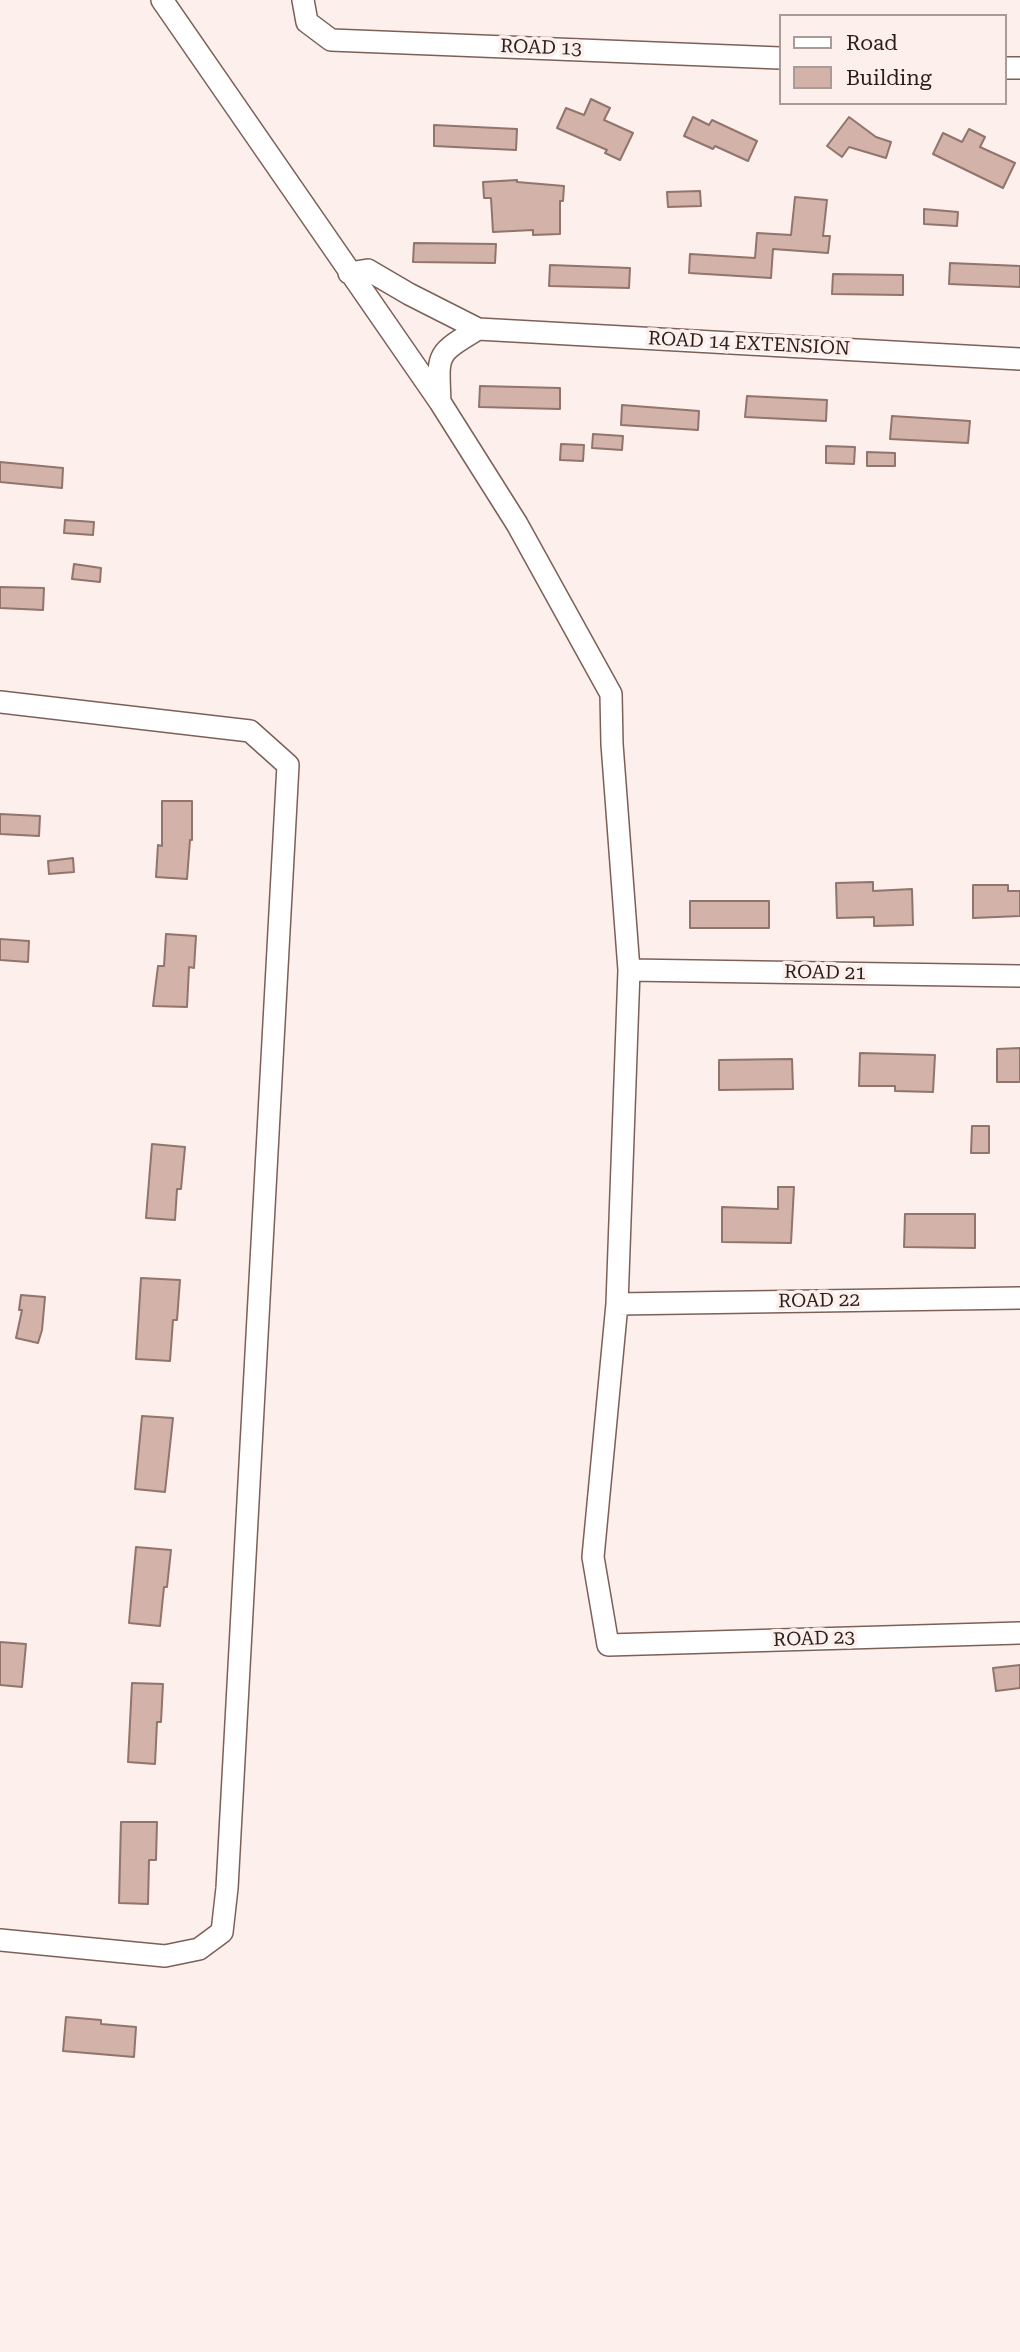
<!DOCTYPE html>
<style>
body{margin:0}
#map{position:relative;width:1020px;height:2352px;overflow:hidden;background:#fdefeb;font-family:"Roboto Serif",serif}
canvas{display:block}
.legend{position:absolute;left:779px;top:14px;width:228px;height:91px;box-sizing:border-box;background:#fdefeb;border:2px solid #a99b98;margin:0;padding:9px 12px;list-style:none;font-size:21px;color:#2a1e1b}
.legend li{display:flex;align-items:center;gap:14px;height:35px}
.legend b{width:35px;border:2px solid #a99b98}
</style>
<div id="map">
<canvas width="1020" height="2352"></canvas>
<ul class="legend">
<li><b style="height:9px;background:#fff"></b>Road</li>
<li><b style="height:19px;background:#d2b2a9"></b>Building</li>
</ul>
</div>
<script>
const c = document.querySelector('canvas').getContext('2d');
c.lineJoin = 'round';
function fillPath(path, color) { c.fillStyle = color; c.fill(path, 'evenodd'); }
function stroke(path, color, width, dash) { c.strokeStyle = color; c.lineWidth = width; c.lineCap = dash ? 'butt' : 'round'; c.setLineDash(dash || []); c.stroke(path); }
function drawText(font, color, halo, rows, align = 'center') {
  c.font = font + ' "Roboto Serif",serif'; c.lineWidth = 7; c.setLineDash([]); c.textBaseline = 'middle'; c.strokeStyle = halo; c.fillStyle = color; for (const [text, x, y, turn = 0] of rows) {
    c.save(); c.translate(x, y); c.rotate((+turn || 0) * Math.PI / 180); c.textAlign = isNaN(turn) ? turn : align; if (halo) c.strokeText(text, 0, 0); c.fillText(text, 0, 0); c.restore();
  }
}
const building = new Path2D(`
 M591 99 610 108 604 120 633 133 620 160 605 153 607 150 557 128 566 108 584 115Z
 M693 117 709 125 712 120 757 141 748 161 715 146 713 149 684 136Z
 M849 117 876 137 891 142 886 158 849 147 842 157 827 146Z
 M434 125 517 129 516 150 434 146Z
 M969 129 985 137 980 147 1015 163 1003 188 933 154 943 133 962 142Z
 M517 180V182L564 186 563 201H560V234L533 235V230L493 232 491 198H484L483 182Z
 M700 191 701 206 668 207 667 192Z
 M795 197 827 200 823 236H830L828 253 773 249 771 278 689 273 690 254 755 258 757 233 791 235Z
 M924 209 958 212 957 226 924 224Z
 M414 243 496 244 495 263 413 262Z
 M950 263 1020 266V287L949 284Z
 M550 265 630 268 629 288 549 286Z
 M833 274 903 275V295L832 294Z
 M480 386 560 388V409L479 407Z
 M747 396 827 400 826 421 745 417Z
 M622 405 699 411 698 430 621 425Z
 M892 416 970 421 968 443 890 439Z
 M593 434 623 436 622 450 592 448Z
 M561 444 584 445 583 461 560 460Z
 M826 446 855 447 854 464 826 463Z
 M867 452 895 453V466H867Z
 M0 462 63 468 62 488 0 482Z
 M65 520 94 522 93 535 64 533Z
 M74 564 101 568 100 582 72 579Z
 M0 587 44 588 43 610 0 608Z
 M162 801H192V840H190L187 879 156 877 158 845 162 846Z
 M0 814 40 816 39 836 0 834Z
 M73 858 74 872 49 874 48 861Z
 M873 882V891L912 889 913 925 874 926V917L837 918 836 883Z
 M973 885H1008V891H1020V916L973 918Z
 M690 901H769V928H690Z
 M166 934 196 936 194 968 189 967 187 1007 153 1006 158 966H164Z
 M0 939 29 941 28 962 0 960Z
 M1020 1048V1082H997V1049Z
 M860 1053 935 1055 933 1092 895 1091V1086H859Z
 M792 1059 793 1089 719 1090V1060Z
 M972 1126H989V1153H971Z
 M152 1144 185 1147 181 1189H177L175 1220 146 1218Z
 M778 1187H794L791 1243 722 1242V1207L778 1209Z
 M905 1214H975V1248L904 1247Z
 M141 1278 180 1280 177 1320H173L170 1361 136 1359Z
 M21 1295 45 1297 42 1330 38 1343 16 1338 22 1310H19Z
 M142 1416 173 1418 165 1492 135 1489Z
 M136 1547 171 1550 167 1587H164L160 1626 129 1623Z
 M0 1642 26 1644 22 1687 0 1685Z
 M1020 1665V1688L996 1691 993 1668Z
 M132 1683 163 1684 161 1722H157L155 1764 128 1762Z
 M121 1822H157L156 1860H149L148 1904 119 1903Z
 M66 2017 101 2020V2024L136 2027 134 2057 63 2051Z`);
const minor = new Path2D(`
 M162 0 440 402 517 524 611 694 612 744 629 970 617 1304 593 1557 608 1645 1020 1633
 M303 0 307 22 331 40 780 58
 M1004 68H1020
 M349 273 368 270 409 294 478 329 1020 359
 M440 402C438 353 435 355 478 329
 M0 702 250 731 288 765 227 1888 222 1932 199 1949 165 1956 0 1940
 M629 970 1020 976
 M617 1304 1020 1298`);
const streetNames = [
 ["ROAD 13",541,48,2],
 ["ROAD 14 EXTENSION",749,344,3],
 ["ROAD 21",825,973,1],
 ["ROAD 22",819,1301,-1],
 ["ROAD 23",814,1639,-2]
];
fillPath(building, '#d2b2a9');
stroke(building, '#91746b', 2);
stroke(minor, '#7c6057', 24);
stroke(minor, '#fff', 21);
drawText('19px', '#2a1e1b', '#fdefeb', streetNames);
</script>
